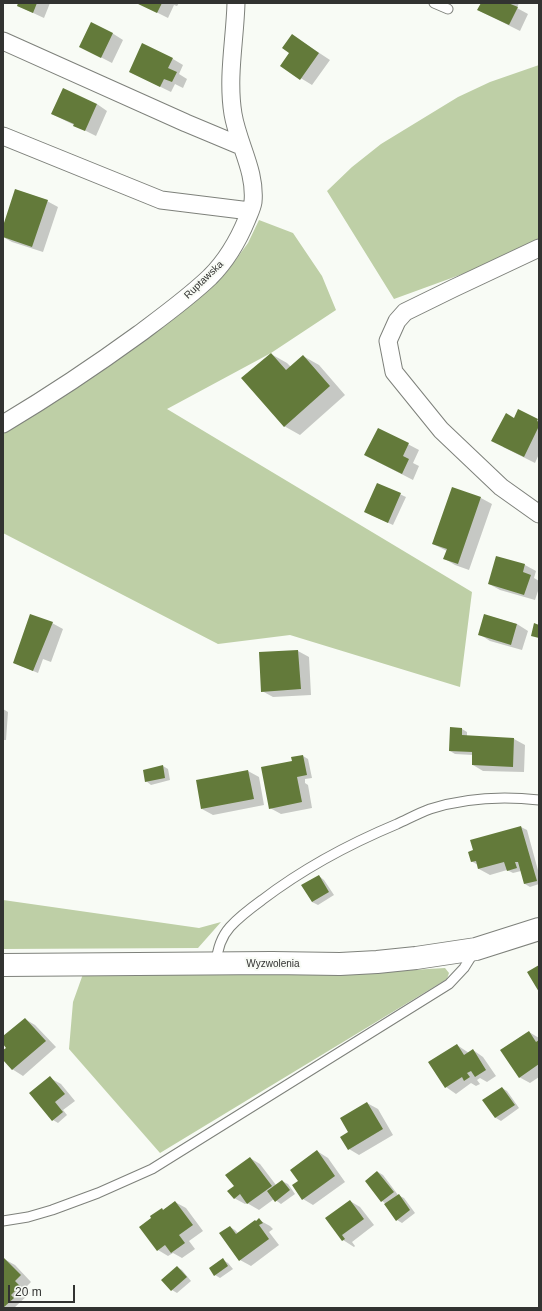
<!DOCTYPE html>
<style>
body{margin:0}
#map{position:relative;width:542px;height:1311px;overflow:hidden;background:#f8fbf5;font-family:Helvetica,sans-serif}
canvas{display:block}
.frame{position:absolute;inset:0;border:4px solid #323331;pointer-events:none}
.scale{position:absolute;left:8px;top:1285px;width:67px;height:18px;box-sizing:border-box;border:2px solid #323331;border-top:0;padding-left:5px;font-size:12px;line-height:14px;white-space:nowrap;color:#323331;-webkit-text-stroke:3px #f8fbf5;paint-order:stroke}
</style>
<div id="map">
<canvas width="542" height="1311"></canvas>
<div class="frame"></div>
<div class="scale">20 m</div>
</div>
<script>
const c = document.querySelector('canvas').getContext('2d');
c.lineJoin = 'round';
function fillPath(path, color) { c.fillStyle = color; c.fill(path, 'evenodd'); }
function stroke(path, color, width, dash) { c.strokeStyle = color; c.lineWidth = width; c.lineCap = dash ? 'butt' : 'round'; c.setLineDash(dash || []); c.stroke(path); }
function drawText(font, color, halo, rows, align = 'center') {
  c.font = font + ' Helvetica,sans-serif'; c.lineWidth = 4; c.setLineDash([]); c.textBaseline = 'middle'; c.strokeStyle = halo; c.fillStyle = color; for (const [text, x, y, turn = 0] of rows) {
    c.save(); c.translate(x, y); c.rotate((+turn || 0) * Math.PI / 180); c.textAlign = isNaN(turn) ? turn : align; if (halo) c.strokeText(text, 0, 0); c.fillText(text, 0, 0); c.restore();
  }
}
const green = new Path2D(`
 M539 65V240L479 268 394 299 327 191 352 167 381 144 458 97 490 82Z
 M259 220 293 233 322 276 336 310 271 353 167 409 472 592 460 687 290 635 218 644 3 533V434L92 377 179 315 226 273 248 243Z
 M3 900 199 928 221 922 198 948 3 949Z
 M445 968 449 973 447 979 160 1153 69 1049 73 1002 83 974 330 975Z`);
const shadow = new Path2D(`
 M20 3H50L44 18 18 6Z
 M138 3H179L177 6 174 5 168 18Z
 M482 3H519L517 8 528 14 520 31 478 10Z
 M112 33 123 40 112 63 81 47Z
 M292 35 330 60 312 85 281 66 291 53Z
 M173 59 183 65 179 74 187 79 183 88 175 84 171 92 130 72Z
 M97 104 107 111 96 136 52 114Z
 M47 201 58 207 43 252 12 242 3 237V229Z
 M271 354 287 363 291 367 303 356 319 365 345 395 300 435 284 426Z
 M519 411 539 421V454L535 463 503 447Z
 M379 429 419 450 413 463 419 466 413 480 376 461Z
 M378 484 406 497 393 525 371 515Z
 M481 498 492 504 469 570 455 565 445 559 447 551 433 544Z
 M497 557 525 565 536 571 534 578 539 581V588L535 600 500 590 489 584Z
 M31 615 52 623 63 629 51 662 43 659 38 673 14 663Z
 M485 615 517 624 528 631 522 650 490 641 479 634Z
 M298 651 309 657 311 695 273 697 262 691 260 653Z
 M3 709 8 712 6 740H3Z
 M451 728 462 729 467 732V737L514 739 525 745 524 772 483 771 473 765V755L455 754 450 751Z
 M303 756 308 759 312 778 305 779V783L308 785 312 808 281 814 270 808 293 763 292 758Z
 M163 766 168 769 170 780 151 785 146 781Z
 M248 771 259 777 264 805 213 815 202 809Z
 M521 827 527 830 539 874V884L530 887 525 884 521 871 513 873 507 870 490 875 479 869 478 865 471 861Z
 M319 876 324 880 334 895 318 905 312 902Z
 M25 1019 35 1025 56 1047 23 1076 12 1069 3 1058V1051L7 1048 3 1043V1038Z
 M529 1032 539 1038V1077L530 1083 519 1077Z
 M457 1045 469 1053 473 1050 483 1057 496 1076 487 1082 480 1078 477 1080 480 1084 476 1086 471 1083 456 1094 446 1087Z
 M50 1078 61 1084 75 1101 63 1110 67 1115 58 1123 53 1120Z
 M502 1088 507 1091 519 1108 501 1121 496 1118 484 1100Z
 M367 1103 378 1109 393 1135 359 1155 349 1149 350 1132Z
 M317 1151 328 1158 345 1182 313 1205 303 1199 299 1181Z
 M250 1158 260 1164 276 1185 282 1181 288 1184 295 1194 281 1204 274 1199 259 1210 247 1203 245 1204 234 1198 235 1186Z
 M378 1172 383 1175 398 1195 404 1198 415 1213 402 1223 397 1220 386 1204 382 1201 366 1181Z
 M350 1201 360 1207 374 1225 352 1242 355 1246 354 1247 343 1240 327 1218Z
 M175 1202 186 1208 203 1231 189 1241 195 1249 182 1258 173 1253 168 1256 158 1250 163 1210Z
 M259 1220 270 1226 273 1229 269 1232 279 1245 251 1266 240 1260 230 1227 235 1230 238 1233Z
 M4 1259 15 1265 31 1282 25 1288 30 1293 14 1308H3V1260Z
 M223 1260 228 1263 233 1269 220 1278 215 1275Z
 M177 1267 182 1270 191 1281 177 1293 172 1290Z`);
const building = new Path2D(`
 M18 3H37L33 13 17 6Z
 M136 3H162L157 13Z
 M481 3H508L518 7 509 25 477 10Z
 M91 22 113 33 101 58 79 47Z
 M292 34 319 53 300 80 280 66 289 53 282 48Z
 M142 43 173 58 168 68 177 72 172 82 164 79 160 87 129 72Z
 M63 88 97 104 85 131 73 126 74 124 51 114Z
 M15 189 48 200 32 247 3 237V226Z
 M271 353 286 370 303 355 330 386 284 427 241 378Z
 M518 409 538 419 537 421 539 422V426L524 457 491 441 506 413 514 418Z
 M378 428 409 443 403 456 409 459 402 474 364 455Z
 M377 483 401 493 388 523 364 512Z
 M452 487 481 497 458 564 443 559 447 549 432 544Z
 M496 556 525 564 523 572 531 575 524 595 488 584Z
 M30 614 53 622 33 671 13 663Z
 M484 614 517 624 511 645 478 635Z
 M534 623 539 625V638L531 636Z
 M298 650 301 689 261 692 259 652Z
 M450 727 462 728V735L514 738 513 767 472 765V752L449 751Z
 M303 755 307 775 297 777 302 802 269 809 261 767 292 761 291 757Z
 M163 765 165 778 145 782 143 770Z
 M248 770 254 799 201 809 196 780Z
 M521 826 537 881 524 884 518 862H515L517 868 507 871 504 862 478 869 476 861 471 862 468 852 473 850 470 840Z
 M319 875 329 892 312 902 301 885Z
 M539 965V992L527 972Z
 M25 1018 46 1041 12 1070 3 1060V1050L6 1048 3 1044V1036Z
 M529 1031 536 1042 539 1040V1064L519 1078 500 1050Z
 M457 1044 464 1055 473 1049 486 1070 475 1077 471 1071 467 1073 470 1077 464 1081 462 1077 445 1088 428 1062Z
 M50 1076 65 1094 55 1102 63 1112 52 1121 29 1093Z
 M502 1087 515 1105 495 1118 482 1100Z
 M367 1102 383 1129 348 1150 340 1137 348 1132 340 1118Z
 M317 1150 335 1176 302 1200 292 1185 298 1181 290 1170Z
 M250 1157 272 1186 247 1204 240 1194 234 1199 227 1191 234 1186 225 1175Z
 M377 1171 394 1192 381 1202 365 1181Z
 M282 1180 290 1190 275 1202 267 1191Z
 M399 1194 410 1210 396 1221 384 1204Z
 M350 1200 364 1219 342 1235 345 1239 342 1241 325 1218Z
 M175 1201 193 1225 179 1235 185 1243 171 1253 165 1245 157 1251 139 1227 151 1218 150 1216 162 1208 163 1210Z
 M259 1218 263 1223 259 1225 269 1239 239 1261 219 1233 230 1226 236 1234 255 1220 256 1221Z
 M4 1258 21 1275 15 1281 20 1286 11 1295 14 1298 3 1308V1259Z
 M223 1258 228 1266 214 1276 209 1268Z
 M177 1266 187 1277 171 1291 161 1280Z`);
const lane = new Path2D(`
 M434 3 448 9
 M216 964C217 951 221 937 230 927 239 917 251 908 262 900 304 868 349 844 397 824 408 819 419 813 430 809 465 798 503 796 539 800
 M3 1221 28 1217 52 1210 98 1193 152 1169 449 984 464 968 474 952`);
const street = new Path2D(`
 M3 41 186 123 241 146
 M3 136 161 200 250 211
 M539 248 454 288 405 312 397 321 388 341 394 372 441 430 501 487 539 514
 M3 424C50 396 95 366 139 334 163 316 188 298 210 277 226 261 238 241 247 219 249 214 252 208 253 202 256 171 238 144 233 114 227 77 235 40 236 3`);
const secondary = new Path2D(`
 M3 965 272 963 340 964 377 962 416 958 476 949 539 929`);
const streetNames = [
 ["Ruptawska",204,280,-44],
 ["Wyzwolenia",273,964]
];
fillPath(green, '#becfa6');
fillPath(shadow, '#0003');
fillPath(building, '#637a3a');
stroke(lane, '#7e817b', 11);
stroke(street, '#7e817b', 19);
stroke(secondary, '#7e817b', 24);
stroke(lane, '#fff', 9);
stroke(street, '#fff', 17);
stroke(secondary, '#fff', 22);
drawText('10px', '#323331', '#f8fbf5', streetNames);
</script>
